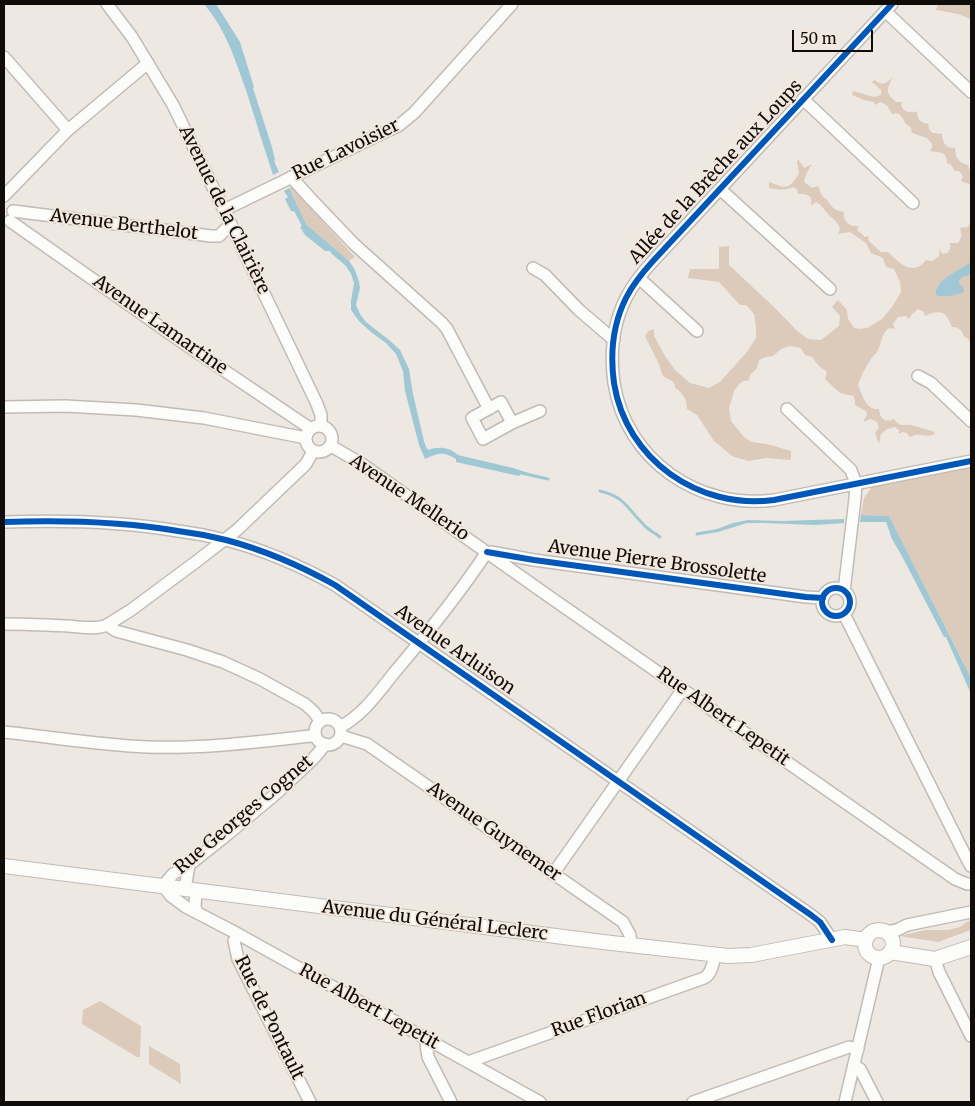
<!DOCTYPE html>
<meta charset="utf-8">
<style>
body{margin:0}
#map{position:relative;width:975px;height:1106px;overflow:hidden;background:#eee8e3;font-family:Merriweather,serif}
canvas{display:block}
.frame{position:absolute;inset:0;border:5px solid #100c09;pointer-events:none}
.scale{position:absolute;left:792px;top:30px;width:81px;height:22px;box-sizing:border-box;border:2px solid #100c09;border-top:0;padding-left:6px;font-size:15px;line-height:18px;white-space:nowrap;color:#100c09;-webkit-text-stroke:4px #f3e8de;paint-order:stroke}
</style>
<div id="map">
<canvas width="975" height="1106"></canvas>
<div class="frame"></div>
<div class="scale">50 m</div>
</div>
<script>
const c = document.querySelector('canvas').getContext('2d');
c.lineJoin = 'round';
function fillPath(path, color) { c.fillStyle = color; c.fill(path, 'evenodd'); }
function stroke(path, color, width, dash) { c.strokeStyle = color; c.lineWidth = width; c.lineCap = dash ? 'butt' : 'round'; c.setLineDash(dash || []); c.stroke(path); }
function drawText(font, color, halo, rows, align = 'center') {
  c.font = font + ' Merriweather,serif'; c.lineWidth = 4; c.setLineDash([]); c.textBaseline = 'middle'; c.strokeStyle = halo; c.fillStyle = color; for (const [text, x, y, turn = 0] of rows) {
    c.save(); c.translate(x, y); c.rotate((+turn || 0) * Math.PI / 180); c.textAlign = isNaN(turn) ? turn : align; if (halo) c.strokeText(text, 0, 0); c.fillText(text, 0, 0); c.restore();
  }
}
const green = new Path2D(`
 M938 4H971V19L958 14 936 10Z
 M892 78C887 89 885 93 896 102H902L901 106C907 115 910 111 917 112 918 120 920 123 929 124 927 128 930 131 933 133L942 134C942 142 946 149 955 148 955 158 959 163 968 165L970 172 971 174V185L961 181 963 176 959 171H955L951 165 947 163C947 150 938 153 930 151L932 148V144L927 138 912 133 911 128 905 123 902 117 898 113 892 114C889 108 887 104 880 102L875 105 874 102 864 100 852 95 853 91 874 97 881 95V90L872 82 874 80 882 84 887 82Z
 M798 159 804 168 812 164 806 174 804 182 812 188 818 186 822 196C832 202 829 210 844 212 842 221 851 228 859 226L857 230 865 237 869 236 868 240 881 252H888C899 263 913 277 926 260L932 261 939 256 940 249 942 254 947 253 950 249V243H958C962 238 962 234 960 228L968 227 971 222V343L967 338 964 337C963 330 958 327 952 327L948 318 943 313C936 311 931 313 925 316L924 312 918 309 912 314 909 319 906 316 898 317 893 324 895 329 889 328C881 334 882 342 878 350 877 353 873 356 871 359 865 367 861 376 858 385 862 394 866 411 879 409 880 419 885 423 894 419 900 428 904 424 911 425 919 427 927 430 935 432L933 435C924 437 919 432 910 437L907 433 902 432 899 434V430L895 427 887 429 881 434 879 444 875 433 879 428 877 422 871 419 863 422 867 415 866 411 855 405V400L853 396 840 393 825 379 827 372 818 365 812 357 805 355 801 348 790 346 781 349 773 356 766 357 759 360 757 368 750 375 749 380 744 381 740 383 734 391 729 409 731 421 744 437 752 442 767 444 791 451V458L790 460 766 458 748 461 732 456 714 441 697 415 687 409C687 399 683 393 675 388V385L672 381 664 377 662 374 659 364 645 336 648 331 654 329V336L665 356 675 370 690 383 709 388 720 382 747 352 756 338V327L754 314 746 305H740L719 282 688 278 690 269H719V247L729 246V265L776 309 796 330 808 339 821 340 839 326 840 316 832 307 838 300 847 310 848 319 854 328 859 329 867 328 882 319 892 307 901 292 900 282 894 269 886 267 883 258 871 253 866 243 850 232 838 234 840 229C838 222 834 220 829 215 824 210 822 205 816 202L811 206C813 195 808 194 798 194L797 189 793 187C784 191 778 190 769 188V182C787 189 789 190 799 173L797 162Z
 M291 187 355 257 349 261 306 224 289 188Z
 M971 461V678L889 516 861 515 864 498 870 490 873 480Z
 M971 921V930L938 942 899 936 926 930H948L960 927 967 922Z
 M100 1001 141 1026 140 1057H137L82 1024 83 1010Z
 M149 1046 180 1064 181 1084 149 1064Z`);
const water = new Path2D(`
 M204 4H216L240 42 254 87 253 88 272 147 275 160 274 161 279 172 273 175C264 147 255 119 246 90 234 57 227 32 204 4Z
 M289 188 306 224 349 261 355 270 359 282 360 288 356 305 360 314 366 322 389 340 400 350 409 369 413 394 424 441 426 447 428 450C439 446 449 447 458 455L513 468 548 479 521 473 519 476 456 462V459C443 451 438 453 425 459L419 445 410 410 405 391 403 371 396 354 386 343 371 332 359 321 351 310V301L354 283 351 274 346 266 332 254 330 251H325L305 235 300 227 302 226 294 211H291L285 199 288 197 284 191Z
 M971 262V274L962 277 959 281V284L963 287 964 292C956 295 944 298 936 295 934 280 960 270 971 262Z
 M861 515 889 516 971 678V694L946 637H944L904 560 892 539 886 522H860Z
 M844 519V523L816 525 764 523H747L721 531H712L733 523 748 520 782 521Z`);
const stream = new Path2D(`
 M517 472 548 479
 M600 491C625 497 627 508 644 525 648 530 655 533 660 537
 M697 534 720 530`);
const minor = new Path2D(`
 M107 4 132 37 173 105 224 210 317 404 321 415V426
 M892 4 653 261C643 272 633 284 626 298 613 324 610 354 614 383 626 460 699 510 774 500L971 461
 M885 11 971 92
 M4 57 68 130
 M803 99 913 203
 M291 177 311 199 354 244 442 323 447 329 489 409
 M720 189 830 289
 M4 196 68 130 148 63
 M224 210 389 130 398 126 414 113 512 4
 M13 211 211 236H219L231 224
 M10 221 179 340 311 429
 M533 268 545 275 579 310 614 340
 M639 278 697 331
 M918 376 931 383 971 421
 M501 402 512 423 483 439 472 418Z
 M4 407 65 406 136 410 204 418 306 438
 M787 409 851 470 856 484 855 499 844 591
 M512 423 540 411
 M306 439a13 13 0 1 1 26 0a13 13 0 1 1-26 0Z
 M331 446 362 464 547 595 955 879 967 884H971
 M4 522C62 520 120 521 178 531 194 533 210 536 226 540 264 550 301 566 335 585L811 915 820 922 832 940
 M491 552 534 560 806 597 823 598
 M822 602a14 14 0 1 1 28 0a14 14 0 1 1-28 0Z
 M844 614 966 857 971 866
 M4 624C25 624 46 625 68 626 80 627 96 630 107 625L131 610 197 561 237 530 306 464 313 451
 M107 625 116 631 187 650 223 662 260 679 305 704 314 712 320 721
 M315 732a13 13 0 1 1 26 0a13 13 0 1 1-26 0Z
 M340 727C363 715 378 693 394 673 427 634 459 594 487 552
 M4 732C52 737 99 745 147 747 202 749 256 742 311 736L315 735
 M341 736 367 744 623 922 630 935 631 945
 M325 744 320 751 311 761 278 792 228 834 189 865 173 874 163 886 171 896 186 907 238 934 540 1102
 M553 874 683 689
 M185 889 189 865
 M196 891 195 907 197 912
 M886 932 897 930 907 925 971 912
 M238 934 234 941 238 959 310 1102
 M935 959 939 972 971 1036
 M425 1037 428 1057 451 1102
 M468 1062 704 978C712 974 713 963 715 955
 M854 1066 860 1069 877 1102
 M693 1102 849 1047 858 1049
 M845 1102 879 958`);
const tertiary = new Path2D(`
 M4 866 603 942 728 956 751 955 845 937 866 940
 M865 944a14 14 0 1 1 28 0a14 14 0 1 1-28 0Z
 M890 952 935 959 971 947`);
const cycleway = new Path2D(`
 M892 4 653 261C643 272 633 284 626 298 613 324 610 354 614 383 626 460 699 510 774 500L971 461
 M4 522C62 520 120 521 178 531 194 533 210 536 226 540 264 550 301 566 335 585L811 915 820 922 832 940
 M487 552 534 560 806 597 823 598
 M822 602a14 14 0 1 1 28 0a14 14 0 1 1-28 0Z`);
const streetNames = [
 ["Rue Lavoisier",346,150,-26],
 ["Allée de la Brèche aux Loups",716,172,-47],
 ["Avenue de la Clairière",224,210,64],
 ["Avenue Berthelot",124,225,7],
 ["Avenue Lamartine",160,325,35],
 ["Avenue Mellerio",409,498,34],
 ["Avenue Pierre Brossolette",657,562,8],
 ["Avenue Arluison",455,650,35],
 ["Rue Albert Lepetit",723,717,35],
 ["Rue Georges Cognet",244,815,-40],
 ["Avenue Guynemer",494,832,35],
 ["Avenue du Général Leclerc",435,921,7],
 ["Rue Albert Lepetit",369,1007,29],
 ["Rue Florian",599,1015,-20],
 ["Rue de Pontault",269,1018,64]
];
fillPath(green, '#dccaba');
fillPath(water, '#9fc8d4');
stroke(stream, '#9fc8d4', 3);
stroke(minor, '#c0bbb7', 14);
stroke(tertiary, '#c0bbb7', 16);
stroke(minor, '#fcfcfb', 11);
stroke(tertiary, '#fcfcfb', 14);
stroke(cycleway, '#0057b8', 6);
drawText('18px', '#100c09', '#f3e8de', streetNames);
</script>
